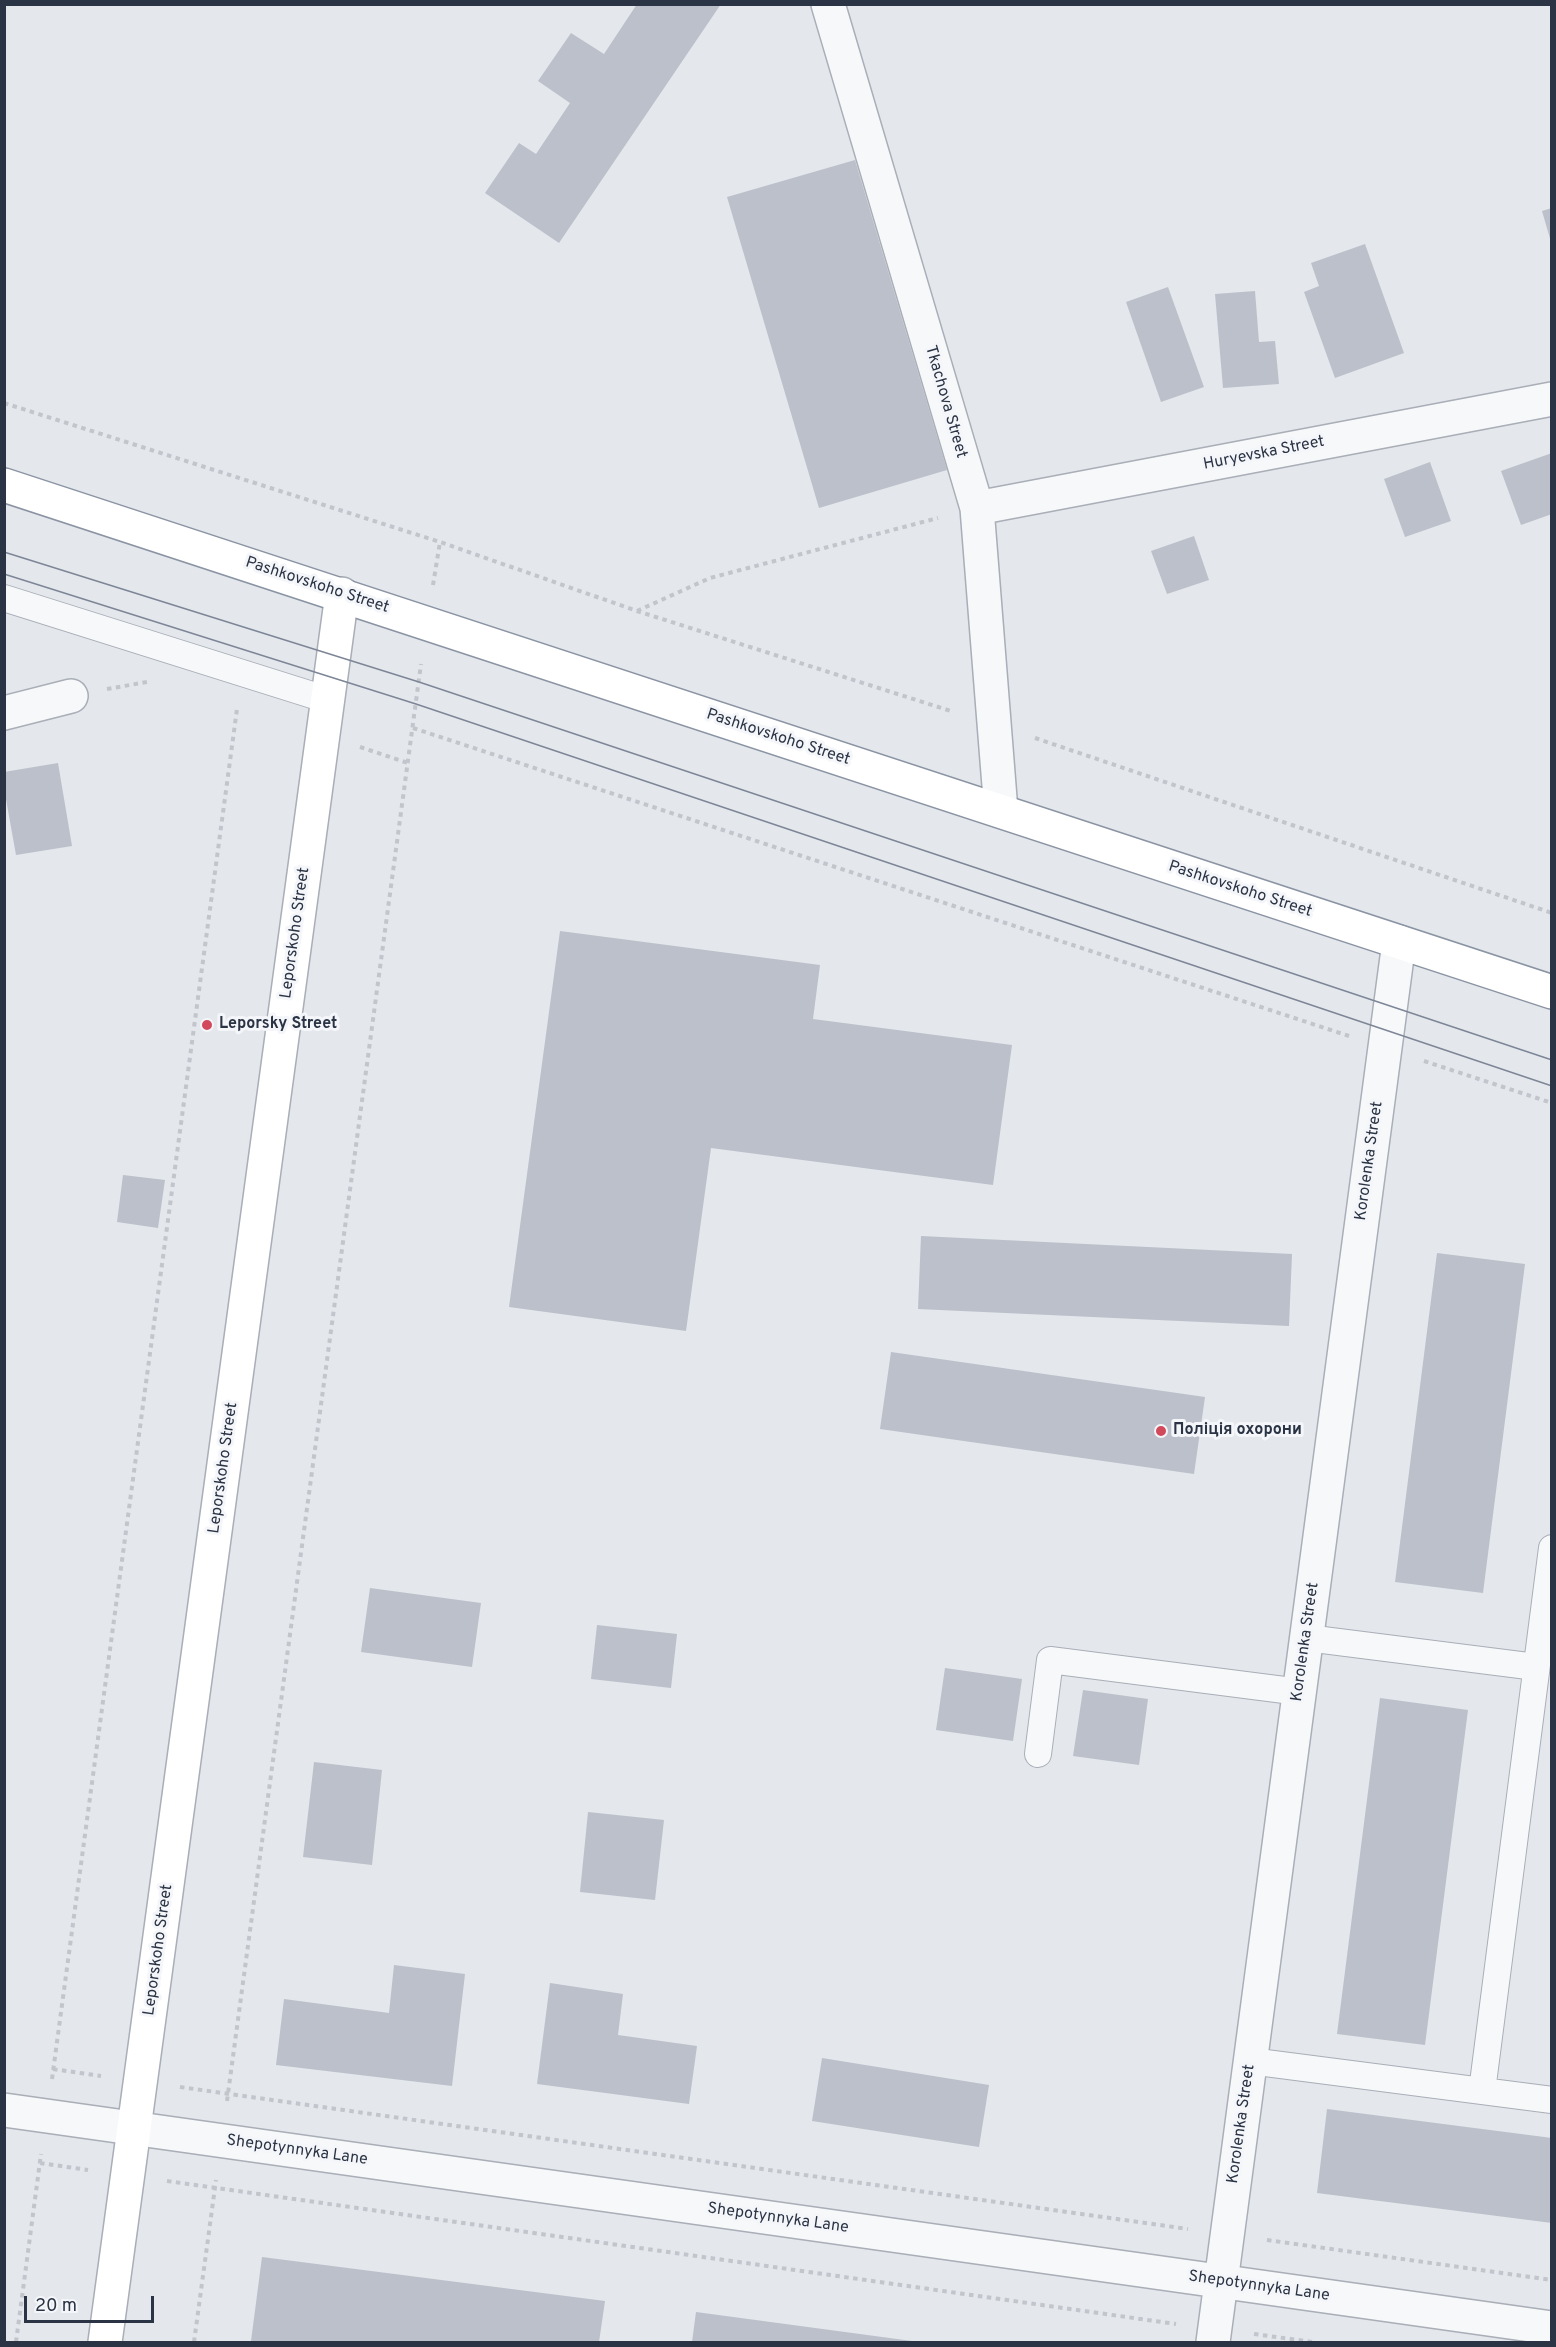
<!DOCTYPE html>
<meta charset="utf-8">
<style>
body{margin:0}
#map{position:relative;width:1556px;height:2347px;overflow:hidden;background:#e4e7ec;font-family:Overpass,sans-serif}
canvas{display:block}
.frame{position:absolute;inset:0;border:6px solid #2b3445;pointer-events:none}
.scale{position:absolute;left:24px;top:2296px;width:130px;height:27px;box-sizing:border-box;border:3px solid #2b3445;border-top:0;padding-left:8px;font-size:18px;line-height:21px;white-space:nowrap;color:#2b3445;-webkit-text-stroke:4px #f4f6f9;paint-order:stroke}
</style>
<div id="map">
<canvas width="1556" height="2347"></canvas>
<div class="frame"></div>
<div class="scale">20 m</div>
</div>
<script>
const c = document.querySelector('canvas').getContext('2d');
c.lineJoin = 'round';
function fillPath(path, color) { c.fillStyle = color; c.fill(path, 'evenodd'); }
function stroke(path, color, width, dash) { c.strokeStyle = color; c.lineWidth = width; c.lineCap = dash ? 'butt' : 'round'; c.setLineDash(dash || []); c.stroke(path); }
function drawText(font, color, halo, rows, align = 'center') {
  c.font = font + ' Overpass,sans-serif'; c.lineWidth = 6; c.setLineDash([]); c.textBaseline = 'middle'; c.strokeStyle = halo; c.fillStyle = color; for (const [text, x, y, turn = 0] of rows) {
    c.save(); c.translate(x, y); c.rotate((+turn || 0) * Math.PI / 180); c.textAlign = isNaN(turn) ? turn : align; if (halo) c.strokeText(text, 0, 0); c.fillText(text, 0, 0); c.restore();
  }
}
const building = new Path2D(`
 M637 4H721L559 243 485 193 519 143 536 154 570 103 538 81 571 33 604 54Z
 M855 160 947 470 819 508 727 197Z
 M1552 208V242H1551L1542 211Z
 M1365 244 1404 353 1335 378 1304 292 1319 286 1311 263Z
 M1168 287 1204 387 1161 402 1126 302Z
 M1255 291 1259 342 1275 341 1279 384 1223 388 1215 294Z
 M1552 453V514L1521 525 1501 471Z
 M1430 462 1451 521 1405 537 1384 479Z
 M1194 536 1209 580 1167 594 1151 551Z
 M58 763 72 846 16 855 4 788V772Z
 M560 931 820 965 813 1019 1012 1045 993 1185 711 1148 686 1331 509 1307Z
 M123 1175 165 1180 158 1228 117 1222Z
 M921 1236 1292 1254 1289 1326 918 1309Z
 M1437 1253 1525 1264 1483 1593 1395 1582Z
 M891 1352 1205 1397 1194 1474 880 1429Z
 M370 1588 481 1603 472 1667 361 1652Z
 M597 1625 677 1634 671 1688 591 1679Z
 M945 1668 1022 1679 1013 1741 936 1730Z
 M1083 1690 1148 1699 1139 1765 1073 1756Z
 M1380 1698 1468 1710 1425 2045 1337 2034Z
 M314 1762 382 1770 372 1865 303 1857Z
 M588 1812 664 1820 655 1900 580 1892Z
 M394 1965 465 1974 452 2086 276 2065 284 1999 389 2013Z
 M550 1983 623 1994 618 2035 697 2046 689 2104 537 2084Z
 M822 2058 989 2085 979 2147 812 2121Z
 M1327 2109 1552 2138V2223L1317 2193Z
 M262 2257 605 2301 599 2342 251 2341Z
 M696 2312 912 2341V2342H692Z`);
const path = new Path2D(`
 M4 403 440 542 637 611 954 712
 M433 585 440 542
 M637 611 710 578 938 518
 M107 689 147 682
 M413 728 1349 1036
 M1035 738 1552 913
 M360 747 408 763
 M1424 1061 1552 1103
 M53 2069 101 2076
 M52 2079 237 709
 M180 2087 1188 2229
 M227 2101 421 664
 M40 2163 88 2170
 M167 2181 1176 2324
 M1267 2240 1552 2280
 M1254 2334 1313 2342
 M16 2342 41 2154
 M194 2342 216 2180`);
const service = new Path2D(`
 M4 598 328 700
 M1307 1638 1536 1667
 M1038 1754 1050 1660 1300 1692
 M1250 2061 1552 2100
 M1482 2091 1552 1548`);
const minor = new Path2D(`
 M828 4 977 508 1001 811
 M977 508 1552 399
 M4 713 71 696
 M4 2110 1552 2328
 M1213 2342 1399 942`);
const secondary = new Path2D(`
 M105 2342 342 594`);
const trunk = new Path2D(`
 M4 485 1552 992`);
const tram = new Path2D(`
 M4 552 419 682 1552 1060
 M4 574 416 704 1552 1086`);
const markers = [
 [207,1025,6,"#d1495b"],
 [1161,1431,6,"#d1495b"]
];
const streetNames = [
 ["Tkachova Street",945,402,74],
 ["Huryevska Street",1264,454,-11],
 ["Pashkovskoho Street",317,586,18],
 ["Pashkovskoho Street",778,738,18],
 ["Pashkovskoho Street",1240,890,18],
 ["Leporskoho Street",296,933,-82],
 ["Korolenka Street",1370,1161,-82],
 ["Leporskoho Street",224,1468,-82],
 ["Korolenka Street",1306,1642,-82],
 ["Leporskoho Street",159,1950,-82],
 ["Korolenka Street",1242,2124,-82],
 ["Shepotynnyka Lane",297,2151,8],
 ["Shepotynnyka Lane",778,2219,8],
 ["Shepotynnyka Lane",1259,2287,8]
];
const poiNames = [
 ["Leporsky Street",219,1025],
 ["Поліція охорони",1173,1431]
];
fillPath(building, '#bbc0ca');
stroke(service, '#a9aeb7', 28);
stroke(minor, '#a9aeb7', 36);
stroke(secondary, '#a9aeb7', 36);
stroke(trunk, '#8b94a3', 36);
stroke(path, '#c2c5cb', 4, [4.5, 4.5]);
stroke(service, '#f7f8fa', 26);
stroke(minor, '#f7f8fa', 33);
stroke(secondary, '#fff', 33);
stroke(trunk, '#fff', 33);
stroke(tram, '#7d8696', 1.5);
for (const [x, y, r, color] of markers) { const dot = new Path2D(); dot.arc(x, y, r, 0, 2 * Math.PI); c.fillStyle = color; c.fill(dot); stroke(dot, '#f4f6f9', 2); }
drawText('16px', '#2b3445', '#f4f6f9', streetNames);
drawText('bold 16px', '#2b3445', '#f4f6f9', poiNames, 'left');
</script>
